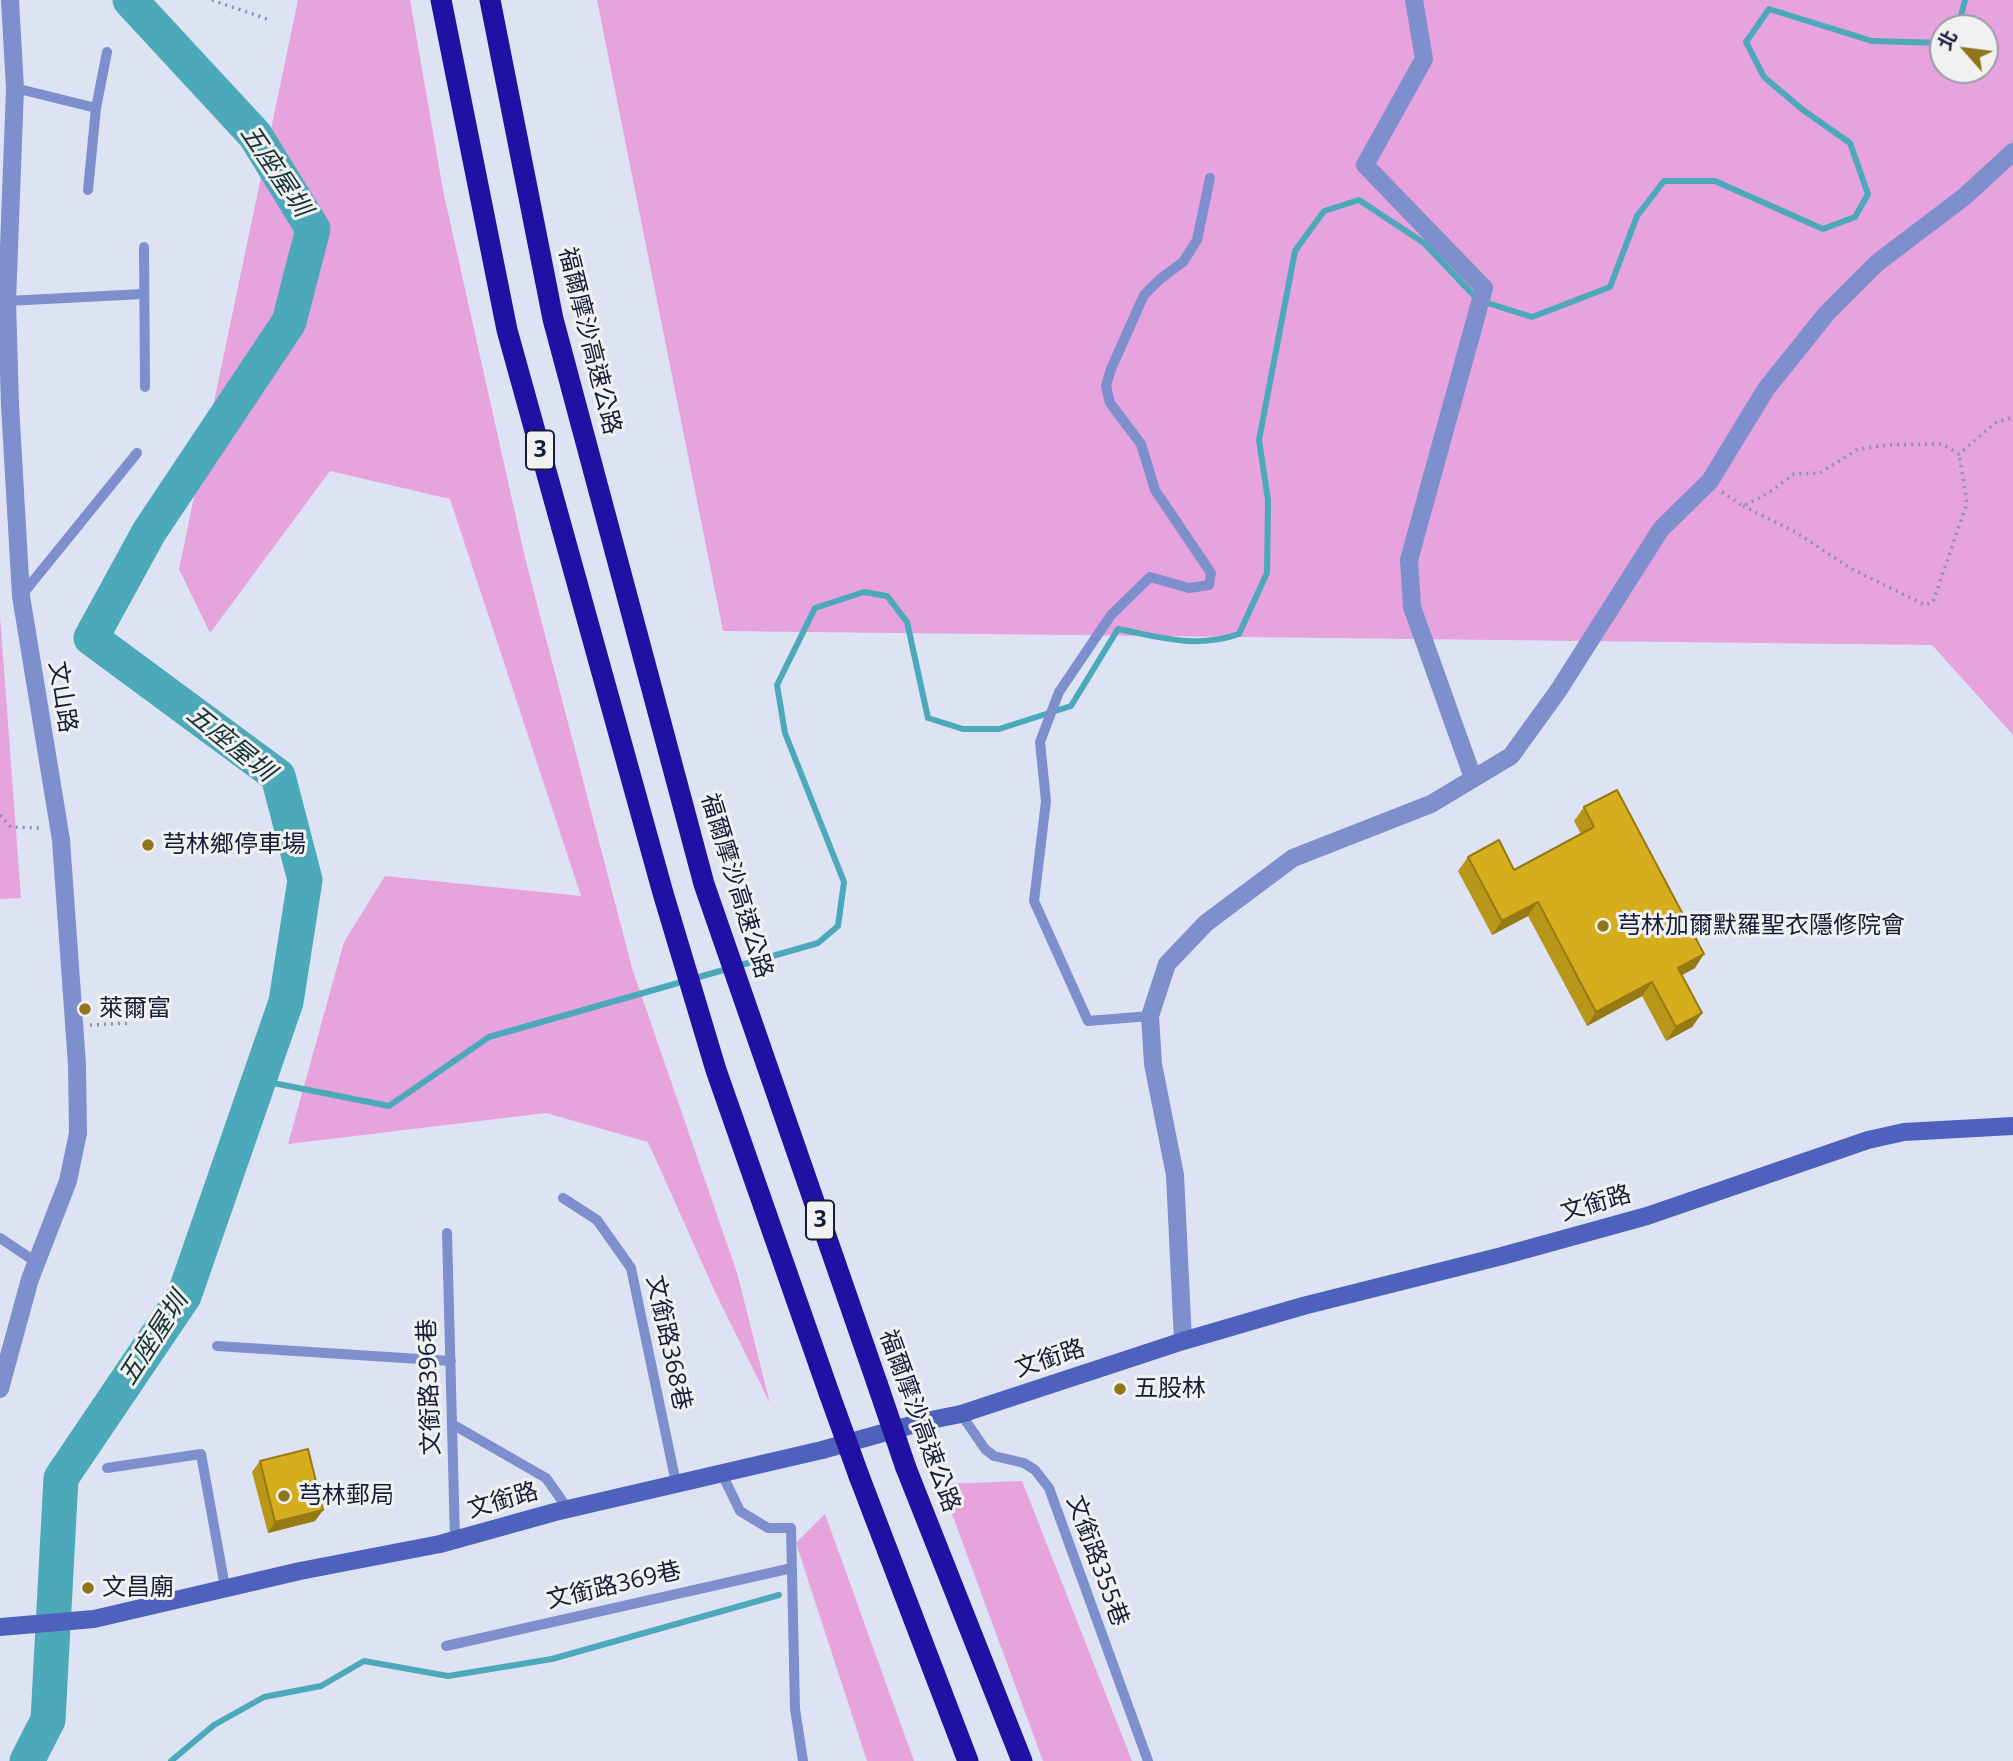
<!DOCTYPE html>
<meta charset="utf-8">
<style>
body{margin:0}
#map{position:relative;width:2013px;height:1761px;overflow:hidden;background:#dee3f3;font-family:"Open Sans","Noto Sans TC",sans-serif}
canvas{display:block}
.north{position:absolute;left:1929px;top:14px;width:70px;height:70px;box-sizing:border-box;background:#f1f1f1;border:2px solid #999ca7;border-radius:50%;rotate:298deg;font-size:19px;font-weight:700;line-height:28px;text-align:center;color:#151c38}
.north::after{content:'';display:block;margin:auto;width:24px;height:32px;background:#90751b;clip-path:polygon(50% 0,100% 100%,50% 72%,0 100%)}
</style>
<div id="map">
<canvas width="2013" height="1761"></canvas>
<div class="north">北</div>
</div>
<script>
const c = document.querySelector('canvas').getContext('2d');
c.lineJoin = 'round';
function fillPath(path, color) { c.fillStyle = color; c.fill(path, 'evenodd'); }
function stroke(path, color, width, dash) { c.strokeStyle = color; c.lineWidth = width; c.lineCap = dash ? 'butt' : 'round'; c.setLineDash(dash || []); c.stroke(path); }
function drawText(font, color, halo, rows, align = 'center') {
  c.font = font + ' "Open Sans","Noto Sans TC",sans-serif'; c.lineWidth = 6; c.setLineDash([]); c.textBaseline = 'middle'; c.strokeStyle = halo; c.fillStyle = color; for (const [text, x, y, turn = 0] of rows) {
    c.save(); c.translate(x, y); c.rotate((+turn || 0) * Math.PI / 180); c.textAlign = isNaN(turn) ? turn : align; if (halo) c.strokeText(text, 0, 0); c.fillText(text, 0, 0); c.restore();
  }
}
const green = new Path2D(`
 M298 0H410L443 190 525 558 632 968 737 1273 770 1403 716 1294 648 1142 546 1113 288 1144 344 942 385 876 581 896 450 499 330 471 210 633 179 569Z
 M597 0H2013V735L1932 645 723 631ZM1943 28H1985V70H1943Z
 M0 616 21 898 0 899Z
 M1022 1481 1132 1761H1043L941 1484Z
 M825 1514 914 1761H867L796 1543Z`);
const stream = new Path2D(`
 M1958 28 1965 0
 M258 1080 389 1106 489 1037 818 943 838 926 844 882 785 733 777 685 815 608 864 592 887 596 907 622 928 718 963 729H999L1071 706 1118 629C1160 637 1197 649 1239 634L1267 573 1268 500 1259 440 1295 251 1324 211 1359 200 1424 243 1478 300 1532 317 1610 287 1637 216 1664 181H1715L1823 229 1855 217 1868 194 1850 143 1803 110 1764 77 1746 42 1769 9 1872 41 1943 43
 M171 1761 214 1725 264 1697 321 1686 364 1661 448 1676 552 1659 779 1595`);
const river = new Path2D(`
 M27 1761 48 1720 61 1478 184 1296 286 1002 305 880 278 776 91 638 149 532 289 322 313 229 255 135 130 0`);
const path = new Path2D(`
 M212 0 267 19
 M1722 492 1743 506 1767 494 1794 474 1820 473 1858 449 1888 445 1942 444 1959 454 1995 423 2013 417
 M1743 506 1797 533 1850 568 1925 605 1933 602 1967 503 1959 454
 M0 815 11 827 42 828
 M90 1025 130 1023`);
const service = new Path2D(`
 M15 88 96 108
 M88 190 96 108 107 52
 M144 247 145 387
 M5 297 7 301 143 294
 M21 596 137 453
 M1150 1016 1088 1021 1034 901 1046 801 1040 742 1059 692 1111 615 1150 577 1189 588 1209 585 1211 573 1155 490 1141 444 1110 403 1106 386 1111 369 1144 295 1160 279 1183 262 1197 240 1210 178
 M563 1198 597 1220 631 1268 676 1483
 M447 1233 455 1540
 M0 1238 36 1262
 M217 1346 451 1361
 M961 1414 985 1449 994 1456 1024 1463 1035 1470 1049 1488 1148 1761
 M452 1424 546 1478 568 1509
 M107 1468 201 1454 225 1587
 M721 1472 740 1511 768 1528H791L795 1709 803 1761
 M446 1646 792 1568`);
const minor = new Path2D(`
 M1414 0 1424 59 1365 165 1484 288 1409 560 1412 607 1473 778`);
const tertiary = new Path2D(`
 M1183 1341 1175 1175 1153 1064 1150 1016 1167 964 1206 923 1293 858 1431 804 1511 756 1558 691 1661 529 1710 481 1766 389 1827 313 1877 263 1964 197 2013 152
 M0 1389 30 1279 68 1181 78 1133 77 1065 61 840 21 596 10 405 7 301 15 88 10 0`);
const secondary = new Path2D(`
 M0 1627 94 1619 300 1571 440 1544 555 1512 822 1450 926 1421 961 1414 1183 1341 1303 1306 1502 1256 1647 1216 1868 1140 1904 1132 2013 1126`);
const motorway = new Path2D(`
 M441 0 507 330 663 893 716 1070 829 1393
 M490 0 553 319 704 884 877 1383
 M906 1468 1022 1761
 M859 1476 968 1761`);
const motorwayBridge = new Path2D(`
 M877 1383 906 1468
 M829 1393 859 1476`);
const wall = new Path2D(`
 M1584 807 1695 968 1682 975 1702 1013 1692 1027 1666 1041 1642 996 1587 1026 1528 916 1492 935 1458 871 1468 857 1514 870 1581 834 1574 821Z
 M260 1461 323 1510 315 1521 268 1533 252 1472Z`);
const shadedWall = new Path2D(`
 M1538 902 1528 916 1492 935 1502 921Z
 M1704 954 1695 968 1669 982 1678 968Z
 M1652 982 1642 996 1587 1026 1596 1012Z
 M1702 1013 1692 1027 1666 1041 1676 1027Z
 M323 1510 315 1521 268 1533 275 1522Z`);
const building = new Path2D(`
 M1617 790 1704 954 1678 968 1702 1013 1676 1027 1652 982 1596 1012 1538 902 1502 921 1468 857 1499 840 1514 870 1594 827 1584 807Z
 M308 1449 323 1510 275 1522 260 1461Z`);
const markers = [
 [148,845,7,"#90751b"],
 [1603,926,7,"#90751b"],
 [85,1009,7,"#90751b"],
 [1120,1389,7,"#90751b"],
 [284,1496,7,"#90751b"],
 [88,1588,7,"#90751b"]
];
const shields = [
 [540,450,28],
 [820,1220,28]
];
const shieldNames = [
 ["3",540,450],
 ["3",820,1220]
];
const streetNames = [
 ["福爾摩沙高速公路",589,341,76],
 ["文山路",62,697,81],
 ["福爾摩沙高速公路",736,886,73],
 ["文銜路",1596,1204,-16],
 ["文銜路368巷",668,1343,78],
 ["文銜路",1050,1359,-18],
 ["文銜路396巷",430,1387,-92],
 ["福爾摩沙高速公路",919,1421,70],
 ["文銜路",503,1501,-16],
 ["文銜路355巷",1097,1561,70],
 ["文銜路369巷",614,1586,-13]
];
const poiNames = [
 ["芎林鄉停車場",162,845],
 ["芎林加爾默羅聖衣隱修院會",1617,926],
 ["萊爾富",99,1009],
 ["五股林",1134,1389],
 ["芎林郵局",298,1496],
 ["文昌廟",102,1588]
];
const waterNames = [
 ["五座屋圳",275,171,56],
 ["五座屋圳",230,744,39],
 ["五座屋圳",154,1339,-57]
];
fillPath(green, '#e6a3dd');
stroke(stream, '#4ca9ba', 6);
stroke(river, '#4ca9ba', 35);
stroke(path, '#8d92a7', 3.5, [2, 5]);
stroke(service, '#7d8fcd', 10);
stroke(minor, '#7d8fcd', 18);
stroke(tertiary, '#7d8fcd', 18);
stroke(secondary, '#4e62bd', 18);
stroke(motorway, '#2010a3', 21);
stroke(motorwayBridge, '#2010a3', 21);
fillPath(wall, '#b89619');
fillPath(shadedWall, '#967a14');
fillPath(building, '#d6ae1d');
stroke(building, '#967a14', 2);
for (const [x, y, r, color] of markers) { const dot = new Path2D(); dot.arc(x, y, r, 0, 2 * Math.PI); c.fillStyle = color; c.fill(dot); stroke(dot, '#f1f1f1', 2.5); }
for (const [x, y, w] of shields) { const box = new Path2D(); box.roundRect(x - w / 2, y - 19.5, w, 39, 5); c.fillStyle = '#f1f1f1'; c.fill(box); stroke(box, '#151c38', 2); }
drawText('bold 23px', '#151c38', null, shieldNames);
drawText('24px', '#151c38', '#f1f1f1', streetNames);
drawText('24px', '#151c38', '#f1f1f1', poiNames, 'left');
drawText('italic 26px', '#163338', '#f1f1f1', waterNames);
</script>
